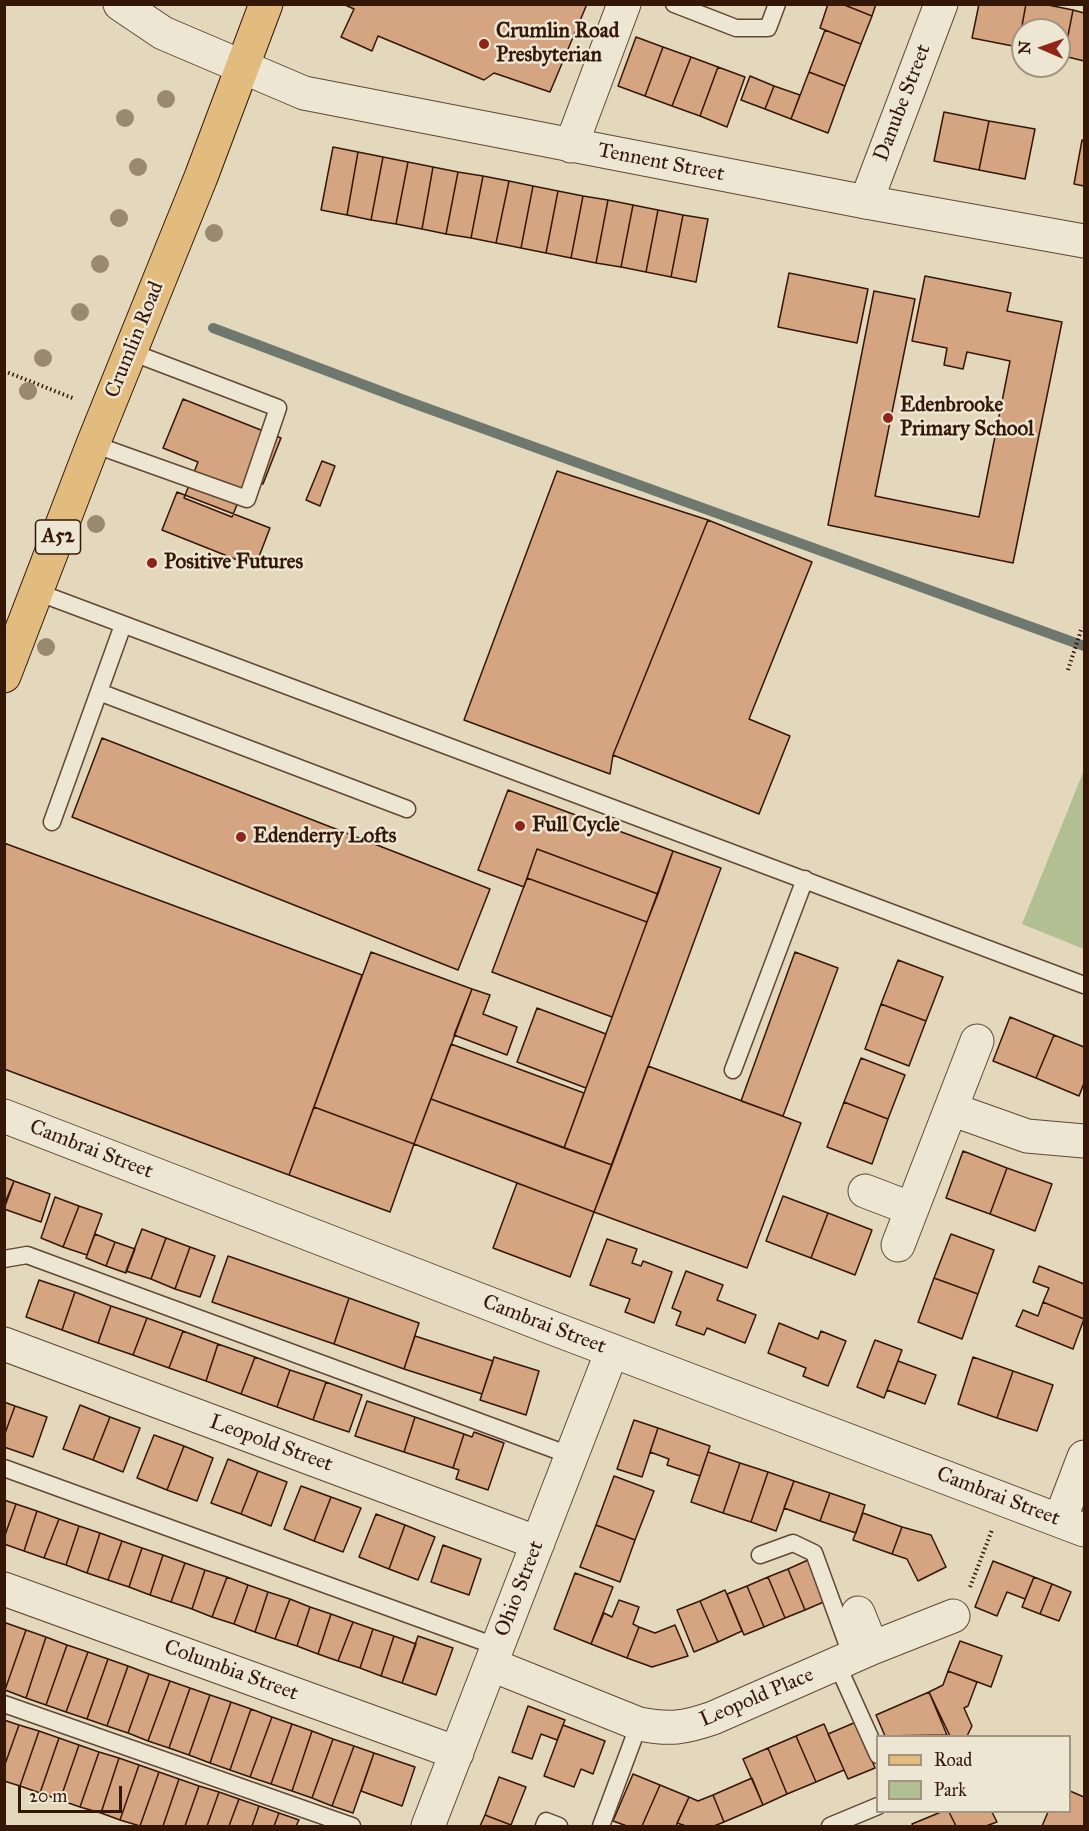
<!DOCTYPE html>
<style>
body{margin:0}
#map{position:relative;width:1089px;height:1831px;overflow:hidden;background:#e4d8bc;font-family:"IM FELL Great Primer",serif}
canvas{display:block}
.frame{position:absolute;inset:0;border:6px solid #341707;pointer-events:none}
.legend{position:absolute;left:876px;top:1735px;width:195px;height:78px;box-sizing:border-box;background:#ede6d3;border:2px solid #a39381;margin:0;padding:8px 10px;list-style:none;font-size:18px;color:#341707}
.legend li{display:flex;align-items:center;gap:12px;height:30px}
.legend b{width:30px;border:2px solid #a39381}
.north{position:absolute;left:1011px;top:18px;width:60px;height:60px;box-sizing:border-box;background:#ede6d3;border:2px solid #a39381;border-radius:50%;rotate:272deg;font-size:16px;font-weight:700;line-height:24px;text-align:center;color:#341707}
.north::after{content:'';display:block;margin:auto;width:21px;height:27px;background:#8f2418;clip-path:polygon(50% 0,100% 100%,50% 72%,0 100%)}
.scale{position:absolute;left:18px;top:1786px;width:104px;height:27px;box-sizing:border-box;border:3px solid #341707;border-top:0;padding-left:8px;font-size:18px;line-height:21px;white-space:nowrap;color:#341707;-webkit-text-stroke:4px #ede6d3;paint-order:stroke}
</style>
<div id="map">
<canvas width="1089" height="1831"></canvas>
<div class="frame"></div>
<ul class="legend">
<li><b style="height:8px;background:#e2bc7e"></b>Road</li>
<li><b style="height:16px;background:#b2bf92"></b>Park</li>
</ul>
<div class="north">N</div>
<div class="scale">20 m</div>
</div>
<script>
const c = document.querySelector('canvas').getContext('2d');
c.lineJoin = 'round';
function fillPath(path, color) { c.fillStyle = color; c.fill(path, 'evenodd'); }
function stroke(path, color, width, dash) { c.strokeStyle = color; c.lineWidth = width; c.lineCap = dash ? 'butt' : 'round'; c.setLineDash(dash || []); c.stroke(path); }
function drawText(font, color, halo, rows, align = 'center') {
  c.font = font + ' "IM FELL Great Primer",serif'; c.lineWidth = 5; c.setLineDash([]); c.textBaseline = 'middle'; c.strokeStyle = halo; c.fillStyle = color; for (const [text, x, y, turn = 0] of rows) {
    c.save(); c.translate(x, y); c.rotate((+turn || 0) * Math.PI / 180); c.textAlign = isNaN(turn) ? turn : align; if (halo) c.strokeText(text, 0, 0); c.fillText(text, 0, 0); c.restore();
  }
}
const green = new Path2D(`
 M1084 770V949L1022 924Z`);
const stream = new Path2D(`
 M213 328 407 401 1084 646`);
const building = new Path2D(`
 M343 4H587L550 92 494 73 484 80 378 36 372 51 341 37 354 9Z
 M828 4H842L872 16 861 44 820 28Z
 M842 4H876L872 16Z
 M979 4H1026L1018 47 972 38Z
 M1026 4H1043L1073 10 1064 56H1059V30H1023V48L1018 47Z
 M1073 10 1084 13V61L1064 56Z
 M825 30 861 44 845 86 809 72Z
 M636 37 663 47 645 96 618 86Z
 M663 47 691 57 672 106 645 96Z
 M691 57 718 67 700 116 672 106Z
 M718 67 745 77 727 127 700 116Z
 M809 72 845 86 828 133 791 119Z
 M750 76 774 86 765 109 741 100Z
 M774 86 800 95 791 119 765 109Z
 M944 112 989 121 979 170 934 161Z
 M989 121 1035 129 1025 179 979 170Z
 M1082 140 1084 141V186L1074 184Z
 M333 147 358 152 347 215 321 210Z
 M358 152 383 157 371 220 347 215Z
 M383 157 408 162 396 224 371 220Z
 M408 162 433 167 422 229 396 224Z
 M433 167 458 172 446 234 422 229Z
 M458 172 483 176 471 238 446 234Z
 M483 176 509 181 496 243 471 238Z
 M509 181 533 186 521 248 496 243Z
 M533 186 558 191 546 253 521 248Z
 M558 191 583 196 571 258 546 253Z
 M583 196 608 200 596 263 571 258Z
 M608 200 633 205 621 267 596 263Z
 M633 205 658 210 646 272 621 267Z
 M658 210 683 215 671 277 646 272Z
 M683 215 708 219 696 282 671 277Z
 M789 273 868 289 857 343 778 327Z
 M925 276 1011 293 1007 311 1062 322 1013 563 828 525 874 291 915 299 875 496 979 517 1010 361 967 352 963 369 944 365 947 348 912 341Z
 M183 399 281 438 263 484 248 478 232 517 184 498 198 462 163 448Z
 M322 461 335 466 320 506 306 500Z
 M557 471 708 520 613 755 610 774 464 720Z
 M177 492 270 528 255 567 162 530Z
 M708 520 812 562 749 719 790 736 759 814 613 755Z
 M102 738 490 889 458 970 72 817Z
 M508 790 673 851 658 894 537 849 524 887 478 870Z
 M4 843 362 975 289 1175 4 1069Z
 M537 849 658 894 647 922 527 878Z
 M673 851 721 868 612 1165 564 1148Z
 M527 878 647 922 612 1017 492 972Z
 M371 952 472 989 414 1144 314 1107Z
 M795 952 838 968 783 1116 741 1101Z
 M898 960 943 977 926 1021 881 1004Z
 M472 989 490 995 483 1014 517 1027 507 1055 454 1035Z
 M881 1004 926 1021 909 1066 865 1049Z
 M537 1008 606 1034 586 1088 517 1062Z
 M1010 1017 1054 1035 1036 1078 993 1061Z
 M1054 1035 1084 1047V1083L1079 1096 1036 1078Z
 M451 1044 584 1093 564 1148 431 1099Z
 M861 1058 905 1075 888 1119 844 1102Z
 M648 1066 801 1123 747 1268 594 1212Z
 M431 1099 612 1165 594 1212 414 1144Z
 M844 1102 888 1119 872 1164 827 1147Z
 M314 1107 414 1144 390 1212 289 1175Z
 M963 1151 1007 1168 990 1214 946 1198Z
 M1007 1168 1052 1184 1035 1231 990 1214Z
 M4 1177 14 1181 4 1205Z
 M14 1181 50 1194 41 1222 4 1209Z
 M517 1183 594 1212 570 1277 493 1248Z
 M783 1196 828 1213 811 1258 766 1241Z
 M55 1197 79 1206 63 1247 41 1238Z
 M79 1206 102 1214 87 1255 63 1247Z
 M828 1213 872 1230 855 1275 811 1258Z
 M142 1229 166 1238 151 1279 126 1271Z
 M95 1234 115 1242 106 1266 86 1258Z
 M951 1234 994 1250 978 1294 934 1278Z
 M166 1238 190 1247 175 1289 151 1279Z
 M607 1239 637 1249 632 1263 641 1266 643 1261 672 1272 654 1323 625 1312 630 1299 590 1285Z
 M115 1242 135 1249 126 1273 106 1266Z
 M190 1247 215 1256 200 1297 175 1289Z
 M228 1256 349 1298 334 1344 212 1302Z
 M1039 1266 1084 1284V1319L1043 1302 1049 1288 1033 1282Z
 M686 1271 723 1285 717 1300 756 1315 745 1343 707 1328 704 1335 676 1325 681 1312 672 1308Z
 M934 1278 978 1294 962 1339 918 1322Z
 M39 1280 75 1292 62 1330 26 1317Z
 M75 1292 111 1306 98 1343 62 1330Z
 M349 1298 419 1323 404 1369 334 1344Z
 M1043 1302 1084 1319 1073 1349 1016 1326 1023 1310 1038 1316Z
 M111 1306 147 1318 133 1355 98 1343Z
 M147 1318 183 1331 169 1368 133 1355Z
 M779 1323 818 1339 821 1331 846 1341 828 1386 803 1376 806 1368 768 1353Z
 M183 1331 218 1344 206 1381 169 1368Z
 M415 1336 493 1361 482 1394 404 1369Z
 M875 1340 902 1350 884 1398 857 1387Z
 M218 1344 255 1357 241 1394 206 1381Z
 M255 1357 290 1370 277 1407 241 1394Z
 M494 1357 539 1371 526 1415 480 1400Z
 M973 1357 1013 1371 997 1418 958 1404Z
 M898 1361 936 1375 925 1404 887 1390Z
 M290 1370 326 1382 313 1420 277 1407Z
 M1013 1371 1053 1385 1037 1431 997 1418Z
 M326 1382 362 1395 349 1432 313 1420Z
 M367 1401 415 1417 404 1452 355 1436Z
 M4 1402 15 1406 4 1436Z
 M80 1405 110 1417 93 1460 63 1449Z
 M15 1406 47 1417 33 1457 4 1447V1436Z
 M110 1417 140 1428 123 1472 93 1460Z
 M415 1417 464 1434 453 1468 404 1452Z
 M634 1420 658 1428 642 1477 617 1469Z
 M658 1428 710 1446 700 1476 667 1465 669 1459 650 1452Z
 M474 1432 504 1443 488 1490 456 1479 459 1470 453 1468 464 1434 472 1437Z
 M154 1435 184 1446 167 1490 137 1478Z
 M184 1446 213 1458 197 1501 167 1490Z
 M708 1452 740 1463 723 1513 691 1502Z
 M228 1459 258 1471 241 1514 211 1503Z
 M740 1463 768 1472 751 1522 723 1513Z
 M258 1471 287 1482 271 1526 241 1514Z
 M768 1472 794 1481 776 1531 751 1522Z
 M614 1476 654 1491 635 1540 596 1525Z
 M794 1481 830 1493 820 1521 784 1508Z
 M301 1486 331 1497 314 1541 284 1529Z
 M830 1493 865 1505 856 1533 820 1521Z
 M331 1497 361 1508 343 1552 314 1541Z
 M4 1500 16 1504 4 1538Z
 M16 1504 37 1511 24 1551 4 1544V1538Z
 M37 1511 59 1519 44 1558 24 1551Z
 M863 1513 902 1527 892 1554 853 1540Z
 M376 1514 405 1525 389 1569 359 1557Z
 M59 1519 79 1526 66 1565 44 1558Z
 M405 1525 435 1537 418 1580 389 1569Z
 M596 1525 635 1540 620 1582 580 1567Z
 M79 1526 100 1533 87 1573 66 1565Z
 M902 1527 931 1535 946 1567 918 1581 907 1559 892 1554Z
 M100 1533 122 1541 108 1580 87 1573Z
 M122 1541 142 1548 129 1587 108 1580Z
 M443 1545 481 1559 469 1595 431 1582Z
 M142 1548 163 1555 150 1595 129 1587Z
 M163 1555 185 1563 171 1602 150 1595Z
 M808 1560 826 1601 805 1610 788 1569Z
 M993 1561 1034 1577 1025 1599 1007 1592 997 1616 975 1607Z
 M185 1563 205 1570 192 1609 171 1602Z
 M788 1569 805 1610 785 1618 768 1577Z
 M205 1570 227 1577 212 1617 192 1609Z
 M575 1573 613 1587 591 1644 554 1629Z
 M227 1577 248 1585 234 1624 212 1617Z
 M768 1577 785 1618 764 1627 747 1586Z
 M1034 1577 1052 1584 1040 1614 1022 1607Z
 M1052 1584 1071 1592 1059 1621 1040 1614Z
 M248 1585 268 1592 255 1632 234 1624Z
 M747 1586 764 1627 744 1635 727 1594Z
 M725 1590 742 1631 718 1642 700 1601Z
 M268 1592 290 1599 275 1639 255 1632Z
 M290 1599 310 1607 297 1646 275 1639Z
 M619 1600 639 1607 633 1624 639 1627 627 1658 591 1644 604 1613 612 1617Z
 M700 1601 718 1642 694 1652 677 1610Z
 M310 1607 331 1614 318 1654 297 1646Z
 M331 1614 353 1622 338 1661 318 1654Z
 M353 1622 373 1629 360 1668 338 1661Z
 M6 1623 26 1630 5 1690 4 1626Z
 M675 1625 688 1656 652 1667 627 1658 639 1627 655 1633Z
 M373 1629 394 1636 381 1676 360 1668Z
 M26 1630 46 1637 26 1698 5 1690Z
 M394 1636 416 1644 402 1683 381 1676Z
 M418 1636 453 1648 436 1695 402 1683Z
 M46 1637 67 1645 46 1705 26 1698Z
 M960 1641 1002 1656 991 1687 948 1671Z
 M67 1645 88 1652 66 1712 46 1705Z
 M88 1652 108 1659 87 1719 66 1712Z
 M108 1659 128 1666 107 1726 87 1719Z
 M128 1666 149 1674 128 1733 107 1726Z
 M948 1671 977 1682 968 1706 964 1708 972 1726 967 1736H950L929 1692 943 1685Z
 M149 1674 170 1681 148 1741 128 1733Z
 M170 1681 190 1688 169 1748 148 1741Z
 M190 1688 210 1695 189 1755 169 1748Z
 M929 1692 947 1735 885 1736 876 1715Z
 M210 1695 231 1702 210 1763 189 1755Z
 M231 1702 251 1709 230 1770 210 1763Z
 M528 1706 565 1720 557 1740 541 1734 532 1759 512 1752Z
 M251 1709 272 1717 250 1777 230 1770Z
 M272 1717 292 1724 271 1784 250 1777Z
 M4 1720 19 1725 4 1767Z
 M856 1722 875 1768 848 1779 828 1734Z
 M292 1724 312 1731 292 1791 271 1784Z
 M824 1724 844 1770 816 1782 796 1736Z
 M19 1725 39 1731 20 1786 4 1781V1767Z
 M563 1725 605 1741 593 1774 581 1769 574 1787 544 1776Z
 M39 1731 59 1738 40 1793 20 1786Z
 M312 1731 333 1739 312 1798 292 1791Z
 M796 1736 816 1782 787 1794 768 1748Z
 M59 1738 79 1745 60 1800 40 1793Z
 M333 1739 354 1746 332 1806 312 1798Z
 M79 1745 99 1752 80 1807 60 1800Z
 M354 1746 374 1753 353 1813 332 1806Z
 M768 1748 787 1794 763 1805 743 1759Z
 M99 1752 119 1758 101 1813 80 1807Z
 M374 1753 415 1767 402 1806 361 1791Z
 M119 1758 139 1765 120 1820 101 1813Z
 M139 1765 159 1772 140 1826 120 1820Z
 M159 1772 179 1779 163 1826H140Z
 M633 1774 660 1785 642 1826H627L613 1821Z
 M499 1777 526 1787 511 1825 485 1815Z
 M752 1778 763 1805 724 1822 713 1795Z
 M179 1779 199 1786 185 1826H163Z
 M660 1785 689 1797 676 1826H642Z
 M199 1786 219 1792 207 1826H185Z
 M1070 1791 1084 1797V1826H1042L1048 1812H1070Z
 M219 1792 239 1799 229 1826H207Z
 M713 1795 724 1822 714 1826H686L677 1823 689 1797 698 1801Z
 M239 1799 259 1806 252 1826H229Z
 M259 1806 279 1813 274 1826H252Z
 M941 1812H949L956 1826H913L912 1824Z
 M949 1812H992L997 1822 986 1826H956Z
 M279 1813 299 1820 296 1826H274Z
 M485 1815 511 1825V1826H480Z`);
const path = new Path2D(`
 M4 371 75 399
 M1068 670 1082 627
 M970 1587 992 1530`);
const service = new Path2D(`
 M674 4 736 28H768L777 4
 M93 444 247 499 278 408 131 352
 M37 592 1084 985
 M99 692 407 809
 M52 822 123 625
 M733 1070 805 879
 M4 1259 27 1255 572 1456
 M4 1468 498 1647
 M760 1555 793 1543 814 1553 852 1657
 M837 1664 878 1755
 M4 1704 352 1826
 M544 1826 546 1821 559 1826
 M601 1826 639 1724
 M830 1826 878 1806`);
const minor = new Path2D(`
 M571 146 624 4
 M866 202 941 4
 M951 1109 1027 1136 1084 1141
 M865 1191 912 1209
 M898 1245 977 1041
 M4 1344 538 1543
 M1060 1520 1084 1457
 M4 1589 457 1753
 M858 1613 872 1648
 M492 1665 639 1724C670 1730 684 1728 713 1718L872 1648 953 1616
 M428 1826 612 1351`);
const tertiary = new Path2D(`
 M120 4 163 33 304 93 866 202 1084 241
 M4 1116 547 1326 1084 1530`);
const primary = new Path2D(`
 M4 676 93 444 201 177 266 4`);
const trees = [
 [166,99],
 [125,118],
 [138,167],
 [119,218],
 [214,233],
 [100,264],
 [80,312],
 [43,358],
 [28,391],
 [96,524],
 [46,647]
];
const markers = [
 [484,44,6,"#8f2418"],
 [888,418,6,"#8f2418"],
 [152,563,6,"#8f2418"],
 [520,826,6,"#8f2418"],
 [241,837,6,"#8f2418"]
];
const shields = [
 [58,537,45]
];
const shieldNames = [
 ["A52",58,537]
];
const poiNames = [
 ["Crumlin Road",496,32],
 ["Presbyterian",496,56],
 ["Edenbrooke",900,406],
 ["Primary School",900,430],
 ["Positive Futures",164,563],
 ["Full Cycle",532,826],
 ["Edenderry Lofts",253,837]
];
const streetNames = [
 ["Danube Street",903,103,-69],
 ["Tennent Street",661,163,11],
 ["Crumlin Road",135,340,-68],
 ["Cambrai Street",91,1150,21],
 ["Cambrai Street",544,1325,21],
 ["Leopold Street",271,1444,20],
 ["Cambrai Street",998,1497,21],
 ["Ohio Street",520,1589,-69],
 ["Columbia Street",231,1671,20],
 ["Leopold Place",757,1698,-23]
];
fillPath(green, '#b2bf92');
stroke(stream, '#6e786e', 10);
fillPath(building, '#d5a582');
stroke(building, '#341707', 1.5);
stroke(service, '#604734', 19);
stroke(minor, '#604734', 35);
stroke(tertiary, '#604734', 35);
stroke(primary, '#341707', 35);
stroke(path, '#341707', 4, [1.5, 3]);
stroke(service, '#ede6d3', 16);
stroke(minor, '#ede6d3', 33);
stroke(tertiary, '#ede6d3', 33);
stroke(primary, '#e2bc7e', 33);
c.fillStyle = '#988970';
for (const [x, y] of trees) { c.beginPath(); c.arc(x, y, 9, 0, 2 * Math.PI); c.fill(); }
for (const [x, y, r, color] of markers) { const dot = new Path2D(); dot.arc(x, y, r, 0, 2 * Math.PI); c.fillStyle = color; c.fill(dot); stroke(dot, '#ede6d3', 2); }
for (const [x, y, w] of shields) { const box = new Path2D(); box.roundRect(x - w / 2, y - 17, w, 34, 4.5); c.fillStyle = '#ede6d3'; c.fill(box); stroke(box, '#341707', 1.5); }
drawText('bold 20px', '#341707', null, shieldNames);
drawText('bold 21px', '#341707', '#ede6d3', poiNames, 'left');
drawText('21px', '#341707', '#ede6d3', streetNames);
</script>
